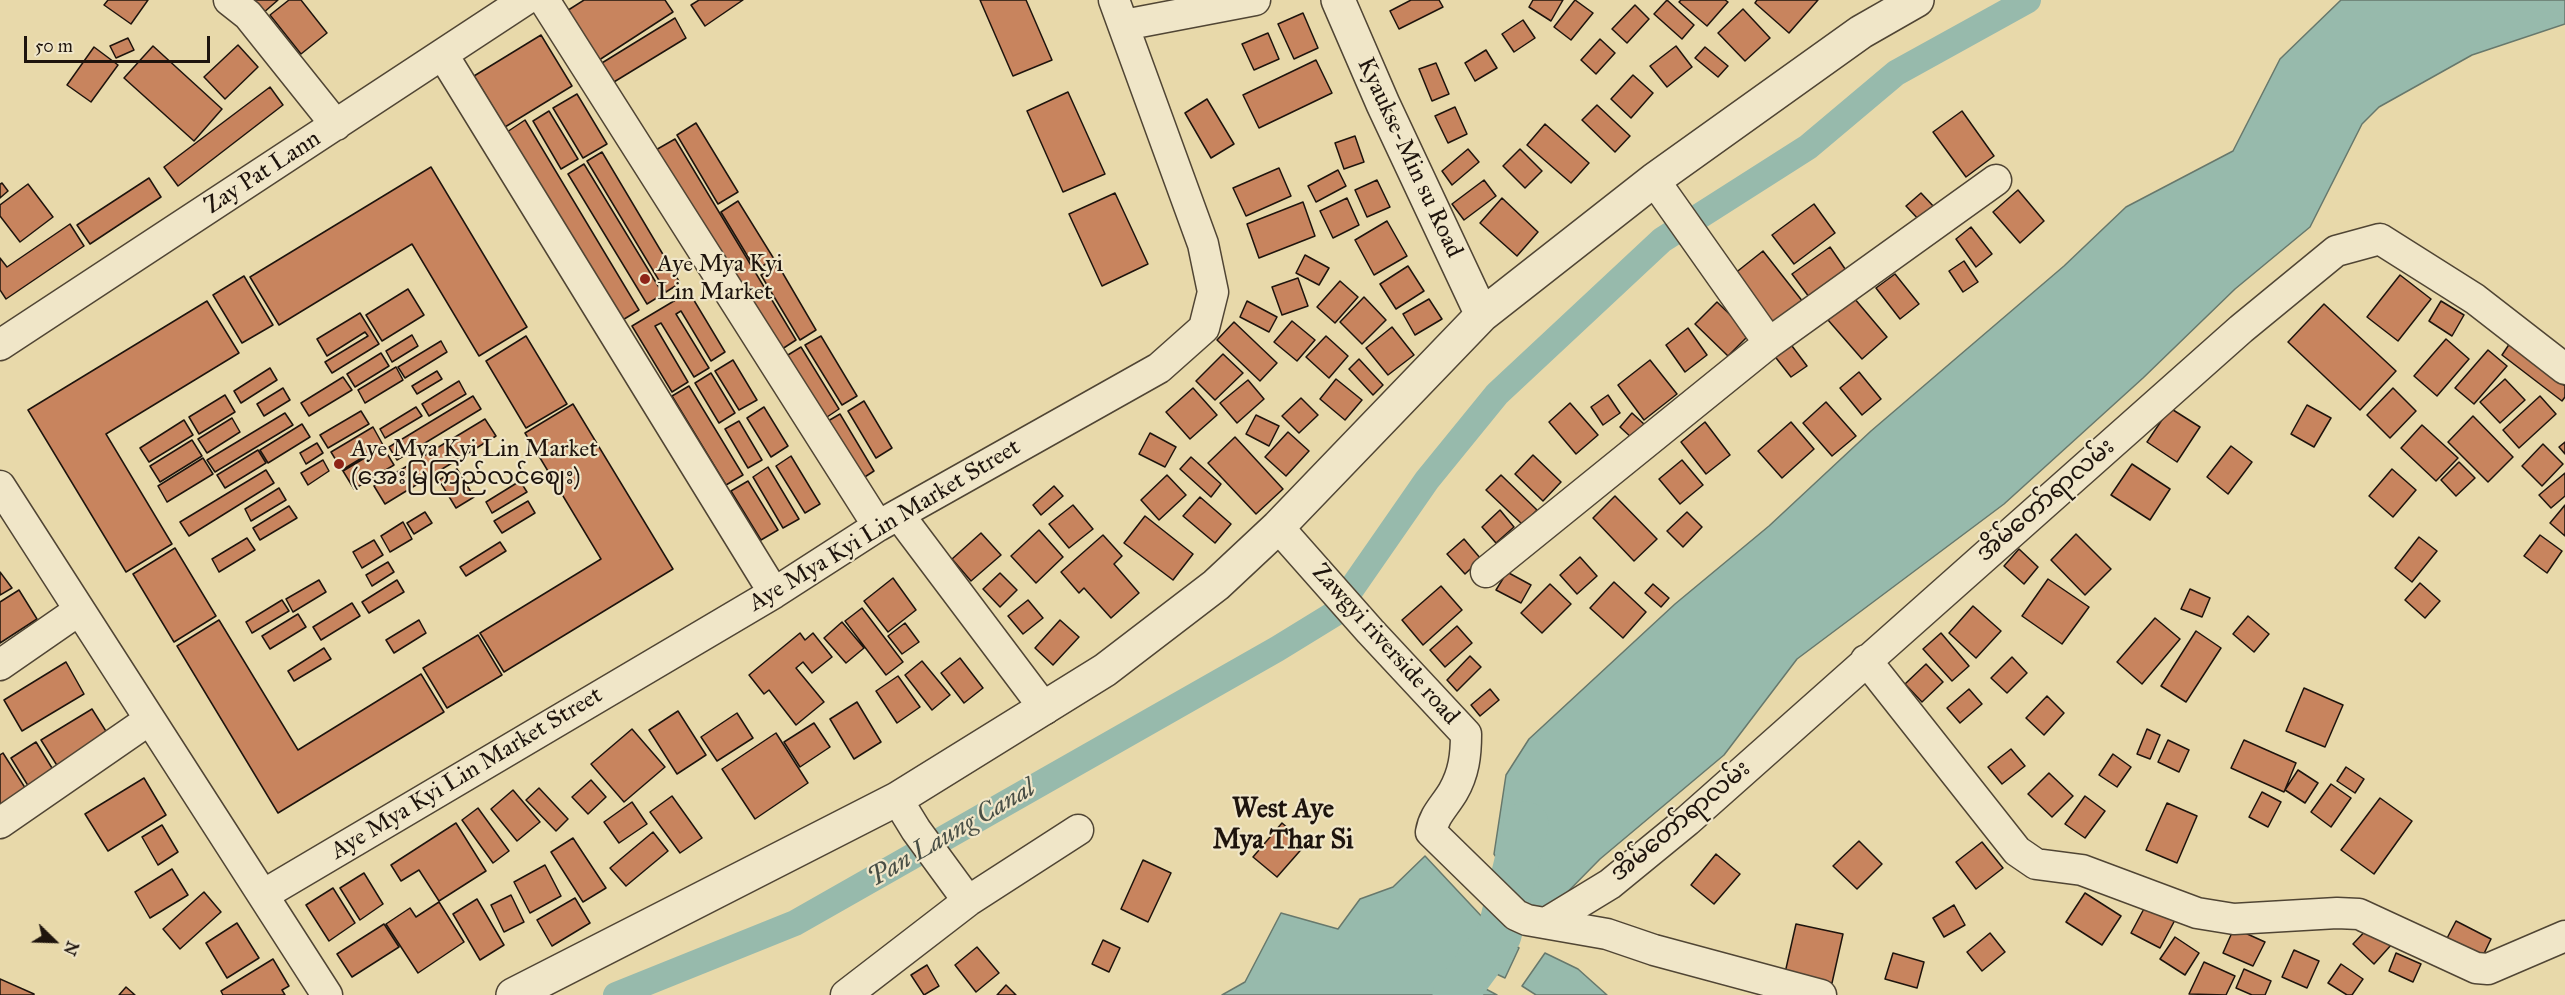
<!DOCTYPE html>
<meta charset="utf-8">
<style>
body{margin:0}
#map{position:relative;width:2565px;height:995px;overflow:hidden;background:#e8d9aa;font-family:"IM FELL Great Primer",serif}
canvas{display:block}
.north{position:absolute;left:24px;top:911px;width:60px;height:60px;-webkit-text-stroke:4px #f0e6c8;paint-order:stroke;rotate:113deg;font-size:16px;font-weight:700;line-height:24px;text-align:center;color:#1e140d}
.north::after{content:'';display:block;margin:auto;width:21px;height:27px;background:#1e140d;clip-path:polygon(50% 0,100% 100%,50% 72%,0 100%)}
.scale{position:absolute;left:24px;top:36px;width:186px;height:27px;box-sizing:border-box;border:3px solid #1e140d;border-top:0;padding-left:8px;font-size:18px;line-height:21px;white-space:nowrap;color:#1e140d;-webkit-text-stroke:4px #f0e6c8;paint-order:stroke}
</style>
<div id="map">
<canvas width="2565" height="995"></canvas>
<div class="north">N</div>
<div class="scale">50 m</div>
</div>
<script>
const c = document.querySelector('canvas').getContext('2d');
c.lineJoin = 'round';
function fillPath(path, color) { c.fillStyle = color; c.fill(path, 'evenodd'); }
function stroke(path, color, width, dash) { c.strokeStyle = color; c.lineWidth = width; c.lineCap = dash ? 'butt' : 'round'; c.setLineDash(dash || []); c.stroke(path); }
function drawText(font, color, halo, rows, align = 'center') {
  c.font = font + ' "IM FELL Great Primer","Noto Sans Myanmar",serif'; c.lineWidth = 4.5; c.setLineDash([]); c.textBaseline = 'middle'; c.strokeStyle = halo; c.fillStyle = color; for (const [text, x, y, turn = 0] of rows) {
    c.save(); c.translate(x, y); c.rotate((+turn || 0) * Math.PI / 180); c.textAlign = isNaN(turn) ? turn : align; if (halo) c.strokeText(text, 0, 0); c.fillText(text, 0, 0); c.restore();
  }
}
const water = new Path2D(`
 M2341 0H2565V24L2472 55 2379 107 2362 124 2310 227 2235 289 2143 378 2004 504 1797 659 1724 755 1600 859 1538 922 1494 854 1506 775 1529 739 1675 604 1769 526 1871 431 2064 266 2126 207 2233 151 2280 59Z
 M1425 856 1499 935 1519 948 1505 978 1475 964 1469 980 1497 995H1222L1245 982 1281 913 1338 929 1360 899 1393 887Z
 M1545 953 1578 969 1607 995H1536L1522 986Z`);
const canal = new Path2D(`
 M616 995 795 923 1277 649 1334 614 1427 480 1497 394 1662 240 1808 147 1896 73 2028 0`);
const river = new Path2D(`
 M1455 995 1499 935 1526 824`);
const building = new Path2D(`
 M108 0H148L131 24 104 5Z
 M250 0H278L262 14Z
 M289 0H301L327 33 301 54 270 15Z
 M584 0H665L673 12 593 64 562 14Z
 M699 0H743L705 26 691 5Z
 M980 0H1026L1052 60 1013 76Z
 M1411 0H1439L1443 7 1399 29 1390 11Z
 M1533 0H1563L1551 21 1529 7Z
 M1575 0 1593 13 1571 40 1554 27Z
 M1667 0 1694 25 1682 39 1654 14Z
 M1681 0H1725L1728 2 1707 26 1679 2Z
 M1757 0H1818L1789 33 1755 3Z
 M1635 5 1649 19 1627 43 1612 29Z
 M1743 9 1770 38 1745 61 1718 33Z
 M1303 13 1318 48 1294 59 1278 24Z
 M675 18 686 38 609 85 597 66Z
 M1523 20 1535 38 1514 52 1502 34Z
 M1268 33 1279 59 1254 70 1242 44Z
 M541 35 572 86 505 127 474 76Z
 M128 38 134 50 116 58 110 46Z
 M1600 39 1615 53 1596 74 1581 60Z
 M238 45 258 67 225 99 204 77Z
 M153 46 222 109 194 141 124 78Z
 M1676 46 1692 67 1667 87 1650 66Z
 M94 47 118 65 91 102 67 85Z
 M1705 47 1728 66 1718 77 1695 58Z
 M1486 50 1497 68 1475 81 1465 63Z
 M1316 60 1332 93 1259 128 1243 95Z
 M1436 63 1449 94 1432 101 1419 69Z
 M1633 75 1653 93 1631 118 1611 99Z
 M270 87 283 105 178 186 164 167Z
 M1068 92 1105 174 1063 192 1027 111Z
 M577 94 607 144 583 158 553 108Z
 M1207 99 1234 144 1211 158 1185 113Z
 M1597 105 1630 136 1615 152 1582 120Z
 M1455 107 1467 134 1448 143 1435 116Z
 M549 111 578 159 561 169 533 121Z
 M1962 111 1994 156 1966 177 1933 132Z
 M525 120 639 310 621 321 507 132Z
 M696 123 738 192 718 204 677 135Z
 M1545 124 1589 163 1571 183 1527 145Z
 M1355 136 1364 162 1344 169 1335 143Z
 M675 139 796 340 776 353 654 151Z
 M1468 149 1479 162 1452 185 1442 171Z
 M1520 149 1542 171 1525 188 1503 166Z
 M602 152 680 283 666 292 587 161Z
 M584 164 663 294 647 304 568 174Z
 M431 167 527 327 479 356 412 244 279 325 250 277Z
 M1279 168 1291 196 1246 216 1233 188Z
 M1338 170 1346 186 1316 202 1308 186Z
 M149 178 161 197 90 244 77 225Z
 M1377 180 1390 207 1367 217 1355 190Z
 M1484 180 1496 196 1464 220 1452 204Z
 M2 183 8 191 0 198V184Z
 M28 184 53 217 20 242 0 216V205Z
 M2018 190 2044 221 2020 243 1993 212Z
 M1115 193 1148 264 1102 286 1069 214Z
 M1921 193 1935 208 1921 222 1906 206Z
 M1347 198 1359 225 1333 238 1320 211Z
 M1502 198 1538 232 1517 256 1480 223Z
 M738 201 774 259 756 270 721 212Z
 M1303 202 1315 236 1259 258 1247 224Z
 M1814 204 1835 233 1794 264 1772 235Z
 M1387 221 1407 256 1374 275 1355 240Z
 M70 224 84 246 6 299 0 290V258L7 267Z
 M1971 227 1992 254 1976 267 1956 239Z
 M1830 247 1852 279 1815 305 1792 274Z
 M1763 251 1807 307 1778 330 1734 274Z
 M1305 255 1329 268 1319 285 1296 273Z
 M1964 261 1978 282 1963 292 1949 271Z
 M778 265 816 330 800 340 761 275Z
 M1408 266 1424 291 1396 309 1380 284Z
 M1895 274 1919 304 1900 319 1876 288Z
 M2400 275 2431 299 2398 341 2367 317Z
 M244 276 273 325 242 343 213 295Z
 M1298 278 1308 306 1282 315 1272 287Z
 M1340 281 1358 297 1335 323 1317 307Z
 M408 289 424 315 382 341 366 315Z
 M689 292 725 352 711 361 681 311 676 314 709 368 694 377 661 323 655 326 688 382 672 392 632 326Z
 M1364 297 1386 320 1362 344 1340 322Z
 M1854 298 1887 337 1862 359 1828 320Z
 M1429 299 1442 319 1415 335 1403 314Z
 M207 301 239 353 106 434 172 544 126 572 28 410Z
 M1247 301 1277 317 1269 332 1240 317Z
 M2441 301 2464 315 2452 336 2429 321Z
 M1717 302 1750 334 1728 356 1695 324Z
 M2324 304 2396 371 2360 410 2288 342Z
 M360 313 379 344 332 373 325 362 368 336 365 332 327 356 317 339Z
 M1292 321 1315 340 1297 361 1274 342Z
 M1234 322 1277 363 1260 381 1217 340Z
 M1392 327 1414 355 1388 375 1366 348Z
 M1688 328 1707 355 1685 372 1666 345Z
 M412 335 418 346 392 362 386 351Z
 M526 336 567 404 526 428 486 361Z
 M821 336 857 396 842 405 805 345Z
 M1326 336 1348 356 1329 378 1306 357Z
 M2446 339 2469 359 2437 396 2414 376Z
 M441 341 447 352 405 378 398 367Z
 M1789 342 1807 366 1791 377 1773 354Z
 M2510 343 2565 386V397L2562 401 2502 355Z
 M801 347 839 409 821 421 783 358Z
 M2488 350 2507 366 2474 404 2455 388Z
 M381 353 389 366 355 387 347 374Z
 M1223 354 1243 373 1215 400 1196 381Z
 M1359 359 1383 385 1373 395 1349 369Z
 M733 360 757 400 739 410 715 371Z
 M1650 360 1677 394 1644 420 1618 385Z
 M396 367 403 380 365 403 358 390Z
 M270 368 277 380 241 403 234 391Z
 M437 371 442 379 417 394 412 386Z
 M1859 372 1881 399 1862 415 1840 388Z
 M711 373 735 413 719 423 695 383Z
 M343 377 352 390 309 416 301 403Z
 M1336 379 1362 400 1345 420 1320 399Z
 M2505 379 2525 400 2500 423 2480 402Z
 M1248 380 1264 399 1237 423 1220 403Z
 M459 381 466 394 429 416 422 404Z
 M689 386 743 475 726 485 672 396Z
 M283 388 290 400 264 416 257 404Z
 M1193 388 1217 415 1190 439 1166 412Z
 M2393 388 2416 411 2390 438 2367 415Z
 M225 395 235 412 199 434 189 417Z
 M1608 395 1620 413 1603 425 1591 407Z
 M473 396 481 409 397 460 389 447Z
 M2540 396 2556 414 2519 448 2503 430Z
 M1301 398 1318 415 1299 433 1282 416Z
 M864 401 892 448 876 458 848 411Z
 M1826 402 1856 436 1832 456 1803 423Z
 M1570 403 1598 435 1576 454 1549 422Z
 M573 404 673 569 504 672 480 633 601 559 525 433Z
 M2307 405 2331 418 2314 447 2291 434Z
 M416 407 422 416 385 438 380 429Z
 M764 407 788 446 771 457 747 418Z
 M2170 408 2200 427 2177 462 2147 442Z
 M361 411 369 424 328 448 320 435Z
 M285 413 293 425 215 472 207 460Z
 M1632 413 1645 425 1633 439 1620 427Z
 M840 414 874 471 857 482 823 424Z
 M1256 415 1279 426 1269 446 1246 434Z
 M2473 416 2513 457 2488 482 2448 442Z
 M232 418 240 432 207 453 198 439Z
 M485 419 496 436 385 504 374 486Z
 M184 420 193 435 149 462 140 448Z
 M739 421 762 460 748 468 725 429Z
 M1705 422 1730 455 1706 474 1681 442Z
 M1791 422 1814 449 1782 478 1758 451Z
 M302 424 310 437 268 463 260 450Z
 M2422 425 2458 458 2436 481 2401 448Z
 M373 427 383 445 342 470 331 452Z
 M1288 432 1309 451 1286 476 1265 457Z
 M1150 433 1176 447 1165 467 1139 454Z
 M1235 437 1283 489 1256 514 1208 463Z
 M192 440 202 456 160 482 150 466Z
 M2565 442V454L2559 447Z
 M317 443 323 453 306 464 300 453Z
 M2543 444 2563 464 2542 486 2522 466Z
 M2231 446 2252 462 2228 494 2207 477Z
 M383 447 394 465 354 489 343 471Z
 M258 450 266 463 225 488 217 475Z
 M1533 455 1561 482 1543 501 1515 474Z
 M791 456 820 504 805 513 776 466Z
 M1191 457 1221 484 1211 497 1180 469Z
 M203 458 213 474 167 502 158 486Z
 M323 460 329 471 308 485 301 473Z
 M1682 460 1703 485 1680 504 1659 479Z
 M2459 462 2475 478 2456 496 2441 480Z
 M2132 464 2170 489 2150 520 2111 495Z
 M768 467 799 519 783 528 753 477Z
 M457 469 474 497 456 508 439 480Z
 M2392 469 2416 490 2393 517 2369 496Z
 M266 470 274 483 189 536 180 522Z
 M2565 473V496L2551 508 2539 495Z
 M1167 475 1186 495 1159 520 1141 500Z
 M1501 475 1537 510 1523 525 1486 490Z
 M520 481 527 492 492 513 486 502Z
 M748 481 778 530 761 540 731 491Z
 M1054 486 1063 496 1041 515 1033 505Z
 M279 488 286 500 251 521 245 509Z
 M1615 496 1657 539 1634 561 1593 518Z
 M1200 497 1231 524 1215 543 1183 516Z
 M528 501 535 513 502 533 494 521Z
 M1073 505 1093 529 1069 548 1049 524Z
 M2565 505V536L2550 523Z
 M289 506 297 518 260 540 253 528Z
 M1500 510 1514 527 1496 543 1482 527Z
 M425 512 432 523 414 534 407 523Z
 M1687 512 1702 527 1683 547 1667 531Z
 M1145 516 1193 554 1173 580 1124 543Z
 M403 522 412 539 390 552 381 536Z
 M1039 530 1063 557 1036 583 1011 556Z
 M981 533 1001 555 971 581 952 559Z
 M2076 534 2111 569 2085 595 2051 560Z
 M1103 535 1122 556 1114 564 1139 593 1111 618 1084 588 1079 593 1061 572Z
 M2540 535 2562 551 2547 573 2524 556Z
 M2419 537 2437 551 2412 582 2395 568Z
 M247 538 255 550 219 572 212 559Z
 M1464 539 1481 559 1465 574 1447 554Z
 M374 540 383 555 362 568 353 552Z
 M500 542 506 551 466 576 460 567Z
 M175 548 216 616 174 642 133 574Z
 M2019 549 2038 567 2024 584 2004 566Z
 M1580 557 1597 576 1577 594 1560 575Z
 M388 562 394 572 372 586 366 575Z
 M0 572 12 588 0 595Z
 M1507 572 1531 585 1521 603 1496 590Z
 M1000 573 1017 590 1000 607 983 589Z
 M893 578 916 610 888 632 864 601Z
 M2048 579 2089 607 2062 644 2022 616Z
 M319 580 326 592 293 612 286 599Z
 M397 580 404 592 369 613 362 602Z
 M1614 582 1646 612 1623 638 1590 608Z
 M2420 583 2440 601 2425 618 2405 600Z
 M1550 584 1571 604 1542 633 1521 613Z
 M1653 584 1669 598 1661 607 1645 593Z
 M1441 586 1462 610 1423 645 1402 620Z
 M2190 589 2210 598 2202 617 2181 609Z
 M19 590 37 619 0 643V602Z
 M282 600 289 611 252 633 246 622Z
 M1028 600 1043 618 1023 634 1008 616Z
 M352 603 360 616 321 640 313 627Z
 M1973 606 2001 631 1976 658 1949 633Z
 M862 608 903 662 886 675 845 621Z
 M298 614 306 627 270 649 262 636Z
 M2248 616 2269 634 2254 652 2233 634Z
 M2155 618 2180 639 2142 684 2117 662Z
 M219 620 298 750 421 674 444 712 278 813 177 646Z
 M419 620 426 633 394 653 386 640Z
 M1060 620 1079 637 1053 665 1035 648Z
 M842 622 864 648 846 663 824 638Z
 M905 623 919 642 902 654 888 636Z
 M1457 626 1472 643 1445 667 1430 650Z
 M2196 631 2221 648 2186 702 2161 686Z
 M800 633 805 640 813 633 832 657 812 673 803 662 796 668 824 702 796 725 769 690 764 694 749 675Z
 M1941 633 1969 666 1952 681 1923 649Z
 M478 635 502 675 447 708 423 668Z
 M324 648 331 659 294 681 288 671Z
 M1470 656 1481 667 1457 691 1447 680Z
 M2012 657 2027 673 2007 693 1991 678Z
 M960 658 983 688 964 703 941 673Z
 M922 661 950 695 932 710 905 675Z
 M66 662 84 694 22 731 4 700Z
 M1926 664 1943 682 1922 702 1905 684Z
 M898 676 920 707 897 723 876 691Z
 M2304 688 2343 705 2325 747 2286 731Z
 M1490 689 1499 700 1480 716 1471 705Z
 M1969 689 1982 704 1960 723 1947 708Z
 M2047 696 2064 713 2044 735 2026 718Z
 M857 702 881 742 854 759 830 719Z
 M92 709 109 736 58 767 41 740Z
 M678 711 706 755 677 774 649 730Z
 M737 713 753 738 717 761 701 737Z
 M814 723 830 747 800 767 784 742Z
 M632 729 665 767 624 802 591 764Z
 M2147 729 2160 735 2150 759 2137 754Z
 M776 733 808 783 755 819 722 769Z
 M2168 740 2189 750 2179 772 2158 762Z
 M2244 740 2296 763 2284 792 2231 768Z
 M36 742 60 781 35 797 11 758Z
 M2011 749 2025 766 2002 784 1988 767Z
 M3 753 29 794 0 810V755Z
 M2113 754 2131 767 2117 787 2099 775Z
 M2346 767 2364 779 2355 793 2337 781Z
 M2298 770 2318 783 2305 803 2285 790Z
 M2049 773 2073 796 2052 817 2028 794Z
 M144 778 166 815 108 851 85 814Z
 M591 780 606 797 588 814 572 797Z
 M2331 784 2351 798 2331 827 2311 812Z
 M539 788 568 819 556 831 526 800Z
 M513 790 540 822 517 841 491 809Z
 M2262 792 2281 802 2268 827 2249 817Z
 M672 796 702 838 680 853 650 812Z
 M2085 796 2105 811 2085 838 2065 824Z
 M2380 798 2412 821 2374 874 2341 850Z
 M632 802 647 824 619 843 604 822Z
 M2167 803 2197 816 2177 863 2146 850Z
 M478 808 509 851 493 863 462 820Z
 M456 823 486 871 439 901 419 870 401 881 391 865Z
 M1282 823 1306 844 1277 877 1253 857Z
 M162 825 178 852 158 865 142 837Z
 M653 832 668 851 626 886 610 868Z
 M573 838 606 888 583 902 551 852Z
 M1859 841 1882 864 1857 889 1833 866Z
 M1982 842 2003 868 1976 889 1956 862Z
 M1716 854 1740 874 1714 904 1691 885Z
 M1143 860 1171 873 1148 922 1121 909Z
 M545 865 561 896 530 913 514 882Z
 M172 869 188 895 150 918 135 892Z
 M364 873 383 904 360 920 340 888Z
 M333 888 355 923 329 941 306 905Z
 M204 892 221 912 180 949 163 929Z
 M2085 893 2121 916 2102 945 2066 922Z
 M511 895 524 922 504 932 491 905Z
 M575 898 590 923 552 946 537 920Z
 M477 899 504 945 480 960 453 914Z
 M439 902 464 942 418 973 386 924 410 908 416 917Z
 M1954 905 1965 925 1944 937 1933 918Z
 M2146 905 2175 920 2160 948 2131 933Z
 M2456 921 2491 939 2480 962 2444 944Z
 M237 923 259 958 227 978 206 943Z
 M384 924 399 947 352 977 337 954Z
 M1796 924 1843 934 1832 983 1785 973Z
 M2371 925 2392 944 2374 964 2353 944Z
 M2234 928 2265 942 2253 966 2223 953Z
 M1990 933 2005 952 1982 971 1967 952Z
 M2175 937 2199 953 2185 975 2160 959Z
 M1103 940 1120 948 1109 972 1092 964Z
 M977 947 999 973 976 992 955 965Z
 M2294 950 2319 961 2307 988 2282 977Z
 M1893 953 1924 962 1917 988 1885 979Z
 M2396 953 2421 964 2413 982 2389 971Z
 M273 959 289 986 282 990 285 995H223L221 991Z
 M2204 962 2235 976 2226 995 2189 994Z
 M2341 964 2363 979 2352 995H2347L2328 983Z
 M927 965 939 986 924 995 911 975Z
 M2244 969 2271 981 2265 995H2252L2236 988Z
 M0 979 34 994V995H0Z
 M1006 985 1016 995H997Z
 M126 987 135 995H119Z`);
const minor = new Path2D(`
 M229 0 248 15 336 125
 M544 0 878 526
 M1124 25 1255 0
 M443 55 774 593
 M1654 180 1769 343
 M0 345 525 0
 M0 486 327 995
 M899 515 1045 709
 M1278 527 1370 631 1466 734C1466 755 1464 773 1453 792 1444 807 1434 815 1431 832L1516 915 1527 920 1607 934 1654 950 1821 995
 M1486 572 1769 343 1996 180
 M1866 660 2017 851 2036 864 2082 870 2197 913 2234 919 2337 913 2359 914 2476 968 2488 969 2565 936
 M0 665 78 611
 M897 799 916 830 968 901
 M0 823 149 720
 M263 895 774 593 878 526 1159 368 1204 328 1213 292 1203 244 1114 0
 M1546 923 1610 884 1687 821 2241 329 2336 251 2380 239 2475 299 2565 369
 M846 995 968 901 1078 830`);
const tertiary = new Path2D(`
 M1338 0 1383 104 1482 315
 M513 995 897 799 1105 670 1216 585 1278 527 1482 315 1654 180 1861 32 1917 0`);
const markers = [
 [645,279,6,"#8f2418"],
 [339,464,6,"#8f2418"]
];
const streetNames = [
 ["Kyaukse-Min su Road",1409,158,65],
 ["Zay Pat Lann",263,173,-33],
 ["အိမ်တော်ရာလမ်း",2046,501,-41],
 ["Aye Mya Kyi Lin Market Street",885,526,-31],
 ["Zawgyi riverside road",1385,645,48],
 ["Aye Mya Kyi Lin Market Street",467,774,-31],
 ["အိမ်တော်ရာလမ်း",1681,822,-40]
];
const poiNames = [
 ["Aye Mya Kyi",657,265],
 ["Lin Market",657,293],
 ["Aye Mya Kyi Lin Market",351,450],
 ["(အေးမြကြည်လင်ဈေး)",351,478]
];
const waterNames = [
 ["Pan Laung Canal",952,834,-30]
];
const quarterNames = [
 ["West Aye",1283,810],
 ["Mya Thar Si",1283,841]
];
fillPath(water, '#97baac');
stroke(water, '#67786c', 1.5);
stroke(canal, '#97baac', 26);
stroke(river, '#97baac', 45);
fillPath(building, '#c8845e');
stroke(building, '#1e140d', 1.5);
stroke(minor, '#504534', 33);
stroke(tertiary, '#504534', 36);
stroke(minor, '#f0e6c8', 30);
stroke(tertiary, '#f0e6c8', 33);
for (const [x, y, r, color] of markers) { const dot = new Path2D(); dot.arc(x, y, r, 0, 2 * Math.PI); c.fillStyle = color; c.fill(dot); stroke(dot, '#f0e6c8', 2); }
drawText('24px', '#1e140d', '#f0e6c8', streetNames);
drawText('24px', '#1e140d', '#f0e6c8', poiNames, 'left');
drawText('italic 26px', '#484e45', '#f0e6c8', waterNames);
drawText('bold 27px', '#1e140d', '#f0e6c8', quarterNames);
</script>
